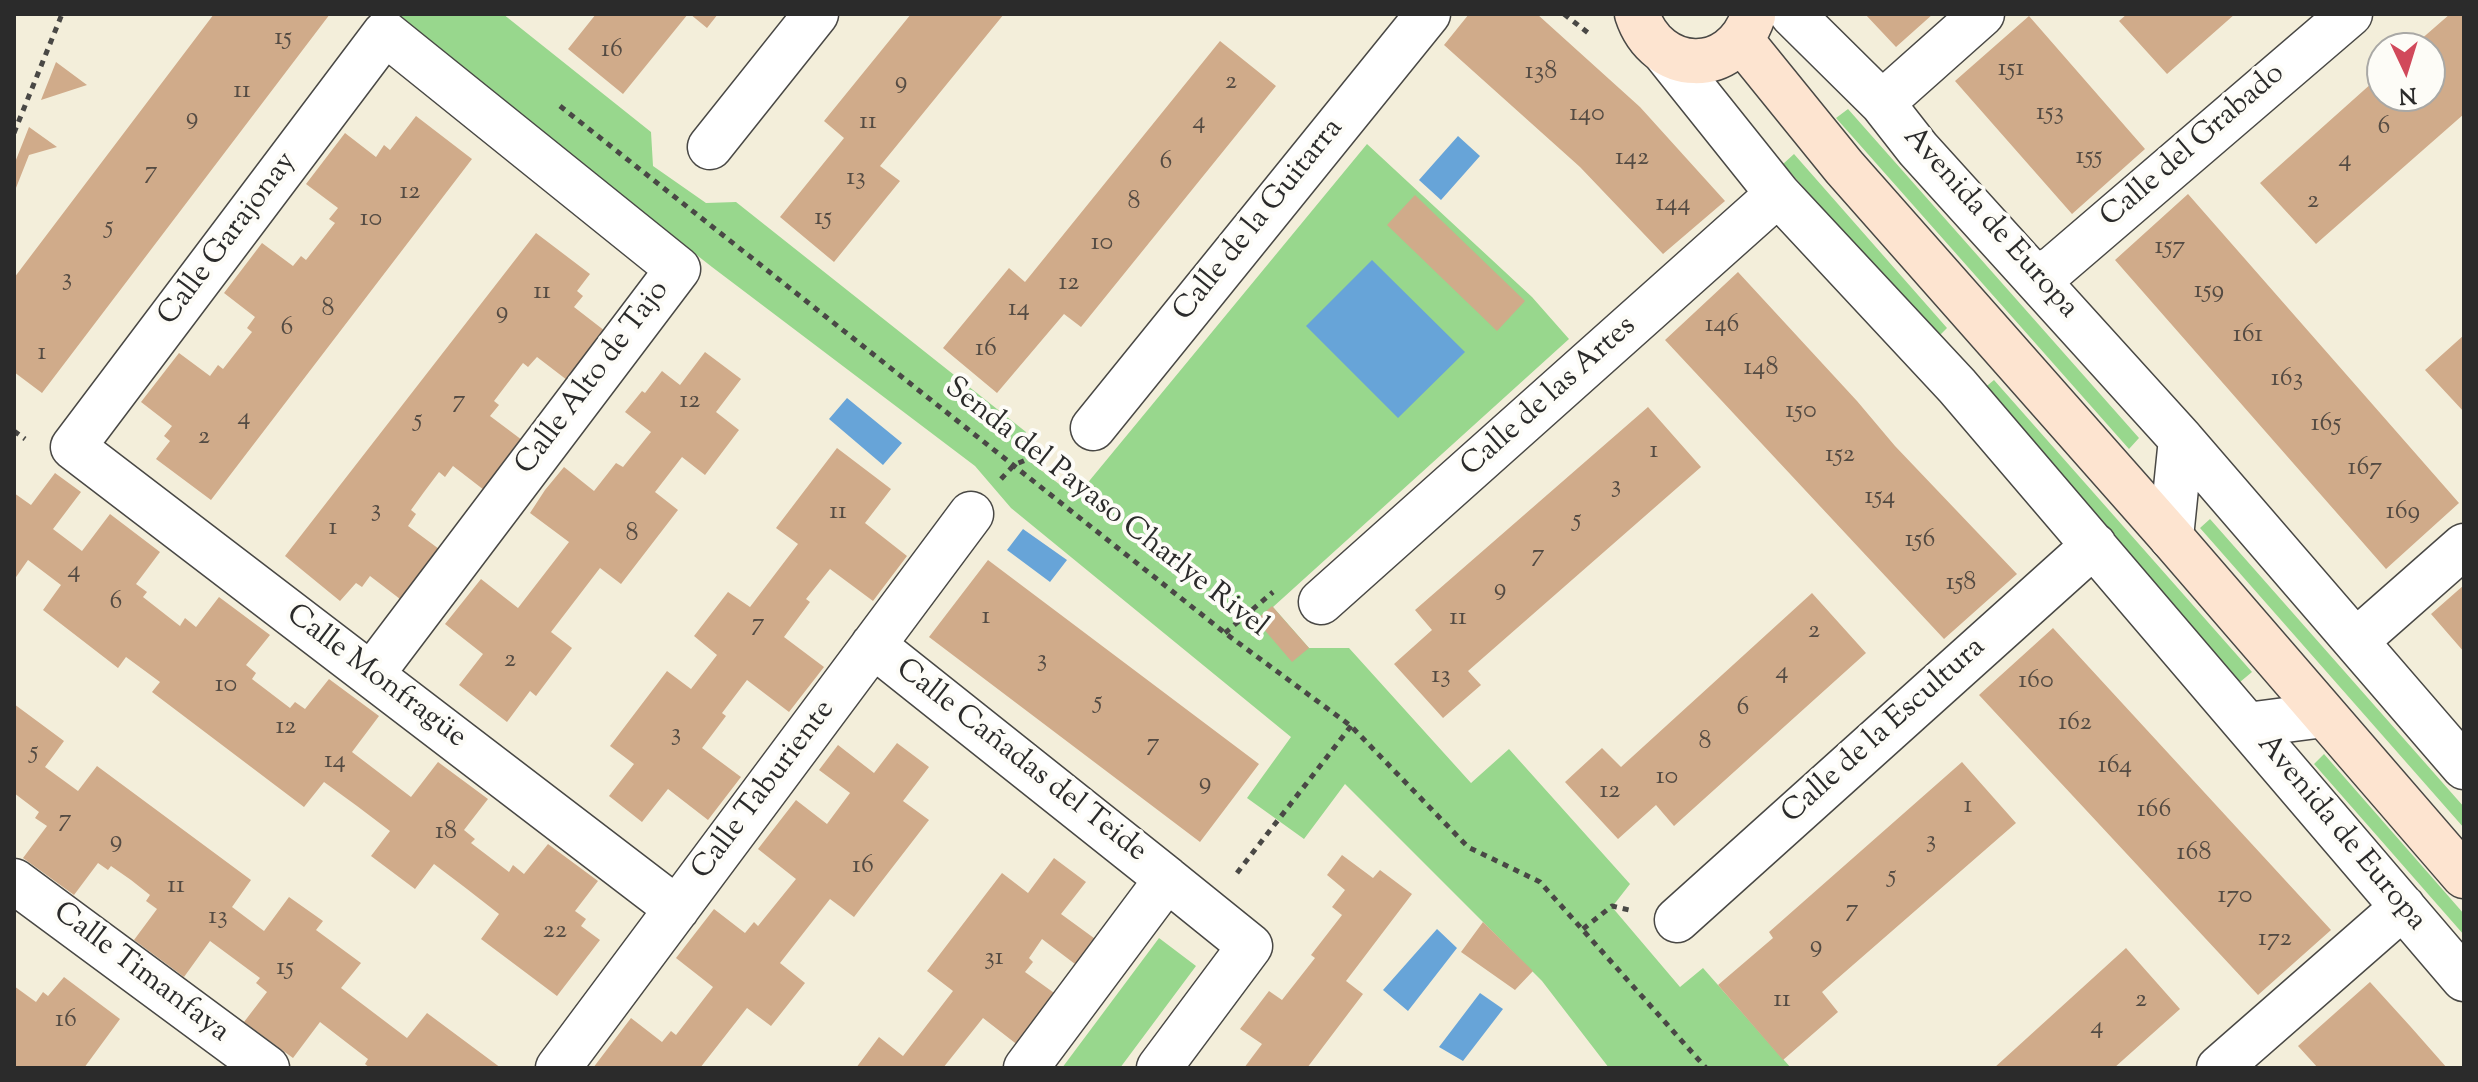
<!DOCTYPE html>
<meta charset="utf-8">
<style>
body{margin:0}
#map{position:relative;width:2478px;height:1082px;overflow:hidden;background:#f3eeda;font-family:"Sorts Mill Goudy",serif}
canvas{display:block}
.frame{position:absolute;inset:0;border:16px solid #2b2b2b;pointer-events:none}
.north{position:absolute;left:2366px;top:32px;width:80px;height:80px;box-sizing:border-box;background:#fdfcf7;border:2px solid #a9a8a5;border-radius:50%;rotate:176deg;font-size:22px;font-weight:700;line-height:32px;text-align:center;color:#2b2b2b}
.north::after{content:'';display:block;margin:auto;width:28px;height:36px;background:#d1495b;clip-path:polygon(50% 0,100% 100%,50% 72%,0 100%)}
</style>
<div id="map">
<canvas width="2478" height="1082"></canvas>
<div class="frame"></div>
<div class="north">N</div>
</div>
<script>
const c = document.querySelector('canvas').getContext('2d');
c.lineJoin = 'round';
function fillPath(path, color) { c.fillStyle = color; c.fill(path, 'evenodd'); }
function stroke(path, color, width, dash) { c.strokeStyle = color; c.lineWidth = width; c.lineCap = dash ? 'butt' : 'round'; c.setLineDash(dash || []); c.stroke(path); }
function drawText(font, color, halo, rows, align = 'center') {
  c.font = font + ' "Sorts Mill Goudy",serif'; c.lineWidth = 8; c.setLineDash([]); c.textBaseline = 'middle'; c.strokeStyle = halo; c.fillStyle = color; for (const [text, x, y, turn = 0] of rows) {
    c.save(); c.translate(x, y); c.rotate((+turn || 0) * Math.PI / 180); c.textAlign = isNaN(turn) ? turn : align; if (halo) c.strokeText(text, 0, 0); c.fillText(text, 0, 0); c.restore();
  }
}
const green = new Path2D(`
 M389 14H503L651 132 653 166 706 203 736 202 1026 432 1029 461 1076 497 1367 144 1532 297 1569 339 1273 607 1309 648H1349L1471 783 1509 749 1630 884 1612 907 1680 987 1703 968 1791 1068H1609L1542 981 1345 784 1304 839 1247 798 1291 737 1011 508 975 466 712 267Z
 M1848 109 2139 438 2129 449 1836 118Z
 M1794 154 1947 328 1937 338 1783 164Z
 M1994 380 2252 672 2240 682 1982 390Z
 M2210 519 2464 807V828L2200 528Z
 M2324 754 2464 914V935L2314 764Z
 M1159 938 1196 966 1120 1068H1062Z`);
const water = new Path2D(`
 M1458 136 1480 156 1441 200 1419 180Z
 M1372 260 1465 352 1398 418 1306 326Z
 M847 398 902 443 883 465 829 419Z
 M1023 529 1067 560 1050 582 1007 550Z
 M1437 929 1457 948 1408 1011 1383 990Z
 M1480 993 1503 1009 1463 1061 1439 1047Z`);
const building = new Path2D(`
 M214 14H330L42 393 14 372V278Z
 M596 14H688L623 94 568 49Z
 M690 14H718L707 28Z
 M911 14H1004L880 166 900 181 834 262 780 217 844 138 824 121Z
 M1469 14H1537L1640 107 1725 201 1663 254 1580 167 1444 45Z
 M1865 14H1933L1896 47Z
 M2127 14H2235L2167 74 2119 21Z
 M2450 14H2464V114L2316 244 2260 183 2382 74V96H2430V48H2411Z
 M2029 16 2145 149 2072 214 1955 81Z
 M1220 41 1276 86 1081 327 1064 314 997 393 943 348 1009 268 1025 282Z
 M56 62 87 85 41 100Z
 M416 116 472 159 211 500 156 459 170 441 164 436 172 426 141 402 179 353 210 376 218 365 223 369 252 332 247 328 255 317 224 293 262 243 293 266 301 256 306 260 335 223 329 219 338 208 306 184 345 133 376 157 384 145 390 150Z
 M29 127 57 147 29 155 14 193V165Z
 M2188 194 2459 503 2386 569 2115 260Z
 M1415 195 1525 301 1497 331 1387 225Z
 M536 233 590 274 577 291 583 296 574 307 605 331 567 380 537 357 528 367 523 363 494 401 499 405 490 416 522 440 484 490 453 466 445 477 439 472 424 492 411 510 416 514 408 526 439 549 400 599 370 576 362 587 356 583 340 601 285 556Z
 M1738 272 1857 401 1895 446 2017 574 1944 639 1665 340Z
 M2464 335V412L2425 370Z
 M705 352 741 379 716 412 739 430 705 475 682 457 655 492 678 510 621 584 600 568 551 632 572 648 536 696 530 691 507 722 459 685 483 654 445 624 481 579 518 608 569 542 530 513 545 490 564 467 594 491 616 463 623 467 651 432 625 412 642 391 645 393 662 371 680 385Z
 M1648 407 1701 467 1468 671 1481 685 1443 718 1394 664 1432 630 1415 610Z
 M837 448 891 489 865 523 907 556 873 601 830 569 806 599 810 602 784 637 824 667 789 712 747 680 722 713 726 716 702 748 741 777 708 820 668 789 642 822 609 796 634 764 610 746 667 671 691 689 717 655 694 636 728 592 750 607 798 544 776 528Z
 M55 473 81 492 53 529 82 551 110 514 160 552 136 584 147 592 143 597 180 626 185 618 196 627 219 597 270 635 246 665 256 673 252 679 290 708 295 702 305 709 329 679 379 716 352 752 411 797 438 762 488 799 464 830 475 839 471 843 509 872 513 865 524 874 548 844 598 881 575 911 586 919 581 926 600 940 557 996 481 939 499 914 467 889 434 864 415 889 371 856 390 831 357 806 324 782 304 807 152 692 160 682 126 657 118 668 43 610 61 585 28 560 14 580V493L31 505Z
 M988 560 1259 764 1200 842 929 637Z
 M2464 585V652L2431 614Z
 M1812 593 1866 653 1674 826 1656 805 1618 839 1565 782 1602 748 1621 767Z
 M1272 606 1309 648 1292 662 1256 620Z
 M2053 628 2331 930 2258 995 1979 695Z
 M14 704 64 741 45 767 78 791 97 766 251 880 232 907 264 931 289 897 323 921 316 930 361 963 341 988 407 1038 427 1013 501 1068H370L365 1064 368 1059 320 1022 293 1058 244 1022 267 992 256 983 260 978 210 941 184 977 134 940 157 909 146 901 150 895 131 880 111 866 108 870 98 863 74 895 23 858 47 826 35 818 39 812 14 793Z
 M897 743 929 767 903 801 929 820 854 917 830 899 780 963 805 983 771 1026 747 1008 700 1068H593L631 1018 662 1042 671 1031 676 1035 713 987 676 958 714 909 745 933 754 922 758 926 796 879 758 849 796 800 827 824 850 793 819 770 838 745 874 773Z
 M1962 762 2016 823 1822 992 1838 1012 1783 1060 1718 985 1773 938 1769 932Z
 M1342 855 1373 878 1380 870 1412 894 1346 981 1363 994 1307 1068H1244L1262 1044 1240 1029 1269 991 1282 1000 1315 958 1311 955 1342 915 1332 907 1345 890 1327 875Z
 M1054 858 1086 882 1061 914 1098 941 1079 967 1042 939 1029 958 1033 962 1025 972 1057 995 1019 1046 983 1018 943 1068H856L879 1037 903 1056 953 991 927 971 1002 873 1028 893Z
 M1483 922 1533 971 1515 990 1461 952Z
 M2126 948 2180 1009 2114 1068H1994Z
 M64 977 120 1019 84 1068H14V986L36 1002 43 992 48 996Z
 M2370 982 2410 1026 2447 1068H2318L2298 1046Z`);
const path = new Path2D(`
 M1564 14 1592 36
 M560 106 1225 633 1351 726 1468 847 1540 882 1706 1068
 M14 133 62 14
 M14 431 25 439
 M1001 479 1014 465 1049 450
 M1225 633 1273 592
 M1237 873 1351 726
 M1583 929 1612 906 1629 910`);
const street = new Path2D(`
 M1792 14 1882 103 1918 149 2181 439 2464 767
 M1666 54 1778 194 1957 386 2464 979
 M1882 103 1982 14
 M710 147 816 14
 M2036 277 2054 268 2350 14
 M1093 428 1428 14
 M2171 537 2181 439
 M1321 602 1778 194
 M2356 641 2464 546
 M873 645 1167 879
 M371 675 678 269 385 33 73 447 677 909
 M2247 725 2324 715
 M14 881 267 1068
 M1677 920 2094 545
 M558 1068 971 514
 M1026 1068 1167 879 1250 946 1159 1068
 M2219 1068 2403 907`);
const secondary = new Path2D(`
 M1637 14C1657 75 1732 78 1753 16
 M1741 40 1844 167 2171 537 2464 876`);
const numberNames = [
 ["15",283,40],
 ["16",612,52],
 ["151",2011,71],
 ["138",1541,74],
 ["9",901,84],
 ["2",1231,84],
 ["11",242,93],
 ["153",2050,115],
 ["140",1587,116],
 ["9",192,120],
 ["11",868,124],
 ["4",1199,124],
 ["6",2384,129],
 ["155",2089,159],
 ["142",1632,160],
 ["4",2345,162],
 ["6",1166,164],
 ["7",151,174],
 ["13",856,180],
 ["12",410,194],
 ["2",2313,203],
 ["8",1134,204],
 ["144",1673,206],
 ["15",823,220],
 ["10",371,221],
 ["5",109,229],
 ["10",1102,245],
 ["157",2170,249],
 ["3",67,281],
 ["12",1069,285],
 ["159",2209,293],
 ["11",542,294],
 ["8",328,311],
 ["14",1019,311],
 ["9",502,314],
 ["146",1722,327],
 ["6",287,330],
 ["161",2248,337],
 ["16",986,351],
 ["1",42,355],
 ["148",1761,370],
 ["163",2287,381],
 ["7",459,403],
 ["12",690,403],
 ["150",1801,413],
 ["4",244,420],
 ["5",418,422],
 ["165",2326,426],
 ["2",204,439],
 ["1",1654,453],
 ["152",1840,457],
 ["167",2365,470],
 ["3",1616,488],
 ["154",1880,499],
 ["3",376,512],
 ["11",838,514],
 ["169",2403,514],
 ["5",1577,522],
 ["1",333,530],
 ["8",632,536],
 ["156",1920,542],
 ["7",1538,557],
 ["4",74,573],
 ["158",1961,585],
 ["9",1500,591],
 ["6",116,604],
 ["1",986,619],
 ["11",1458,620],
 ["7",758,626],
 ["2",1814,633],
 ["2",510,662],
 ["3",1042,662],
 ["4",1782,674],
 ["13",1441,678],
 ["160",2036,683],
 ["10",226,687],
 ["5",1098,704],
 ["6",1743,710],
 ["162",2075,725],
 ["12",286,729],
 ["3",676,736],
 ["8",1705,744],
 ["7",1153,746],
 ["5",34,754],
 ["14",335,763],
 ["164",2115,768],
 ["10",1667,779],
 ["9",1205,785],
 ["12",1610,793],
 ["1",1968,808],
 ["166",2154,812],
 ["7",65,822],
 ["18",446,834],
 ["9",116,843],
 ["3",1931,843],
 ["168",2194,855],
 ["16",863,868],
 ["5",1892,878],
 ["11",176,888],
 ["170",2235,898],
 ["7",1852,912],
 ["13",218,919],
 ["22",555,933],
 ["172",2275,941],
 ["9",1816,948],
 ["31",994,960],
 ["15",285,970],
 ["11",1782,1002],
 ["2",2141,1002],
 ["16",66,1022],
 ["4",2097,1029]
];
const streetNames = [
 ["Calle del Grabado",2194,147,-41],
 ["Calle de la Guitarra",1260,221,-51],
 ["Avenida de Europa",1989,224,48],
 ["Calle Garajonay",229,240,-53],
 ["Calle Alto de Tajo",594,379,-53],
 ["Calle de las Artes",1550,398,-42],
 ["Senda del Payaso Charlye Rivel",1105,509,38],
 ["Calle Monfragüe",375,678,37],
 ["Calle de la Escultura",1885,732,-42],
 ["Calle Cañadas del Teide",1020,762,38],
 ["Calle Taburiente",765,791,-53],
 ["Avenida de Europa",2340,834,50],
 ["Calle Timanfaya",140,974,37]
];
fillPath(green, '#98d78d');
fillPath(water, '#67a4d8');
fillPath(building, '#d0ab8a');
stroke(street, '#494845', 47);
stroke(secondary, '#494845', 47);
stroke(path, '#494845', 5, [6, 6]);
stroke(street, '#fff', 44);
stroke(secondary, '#fde4d0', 44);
drawText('26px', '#544b43', null, numberNames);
drawText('30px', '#2b2b2b', '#fdfcf7', streetNames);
</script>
